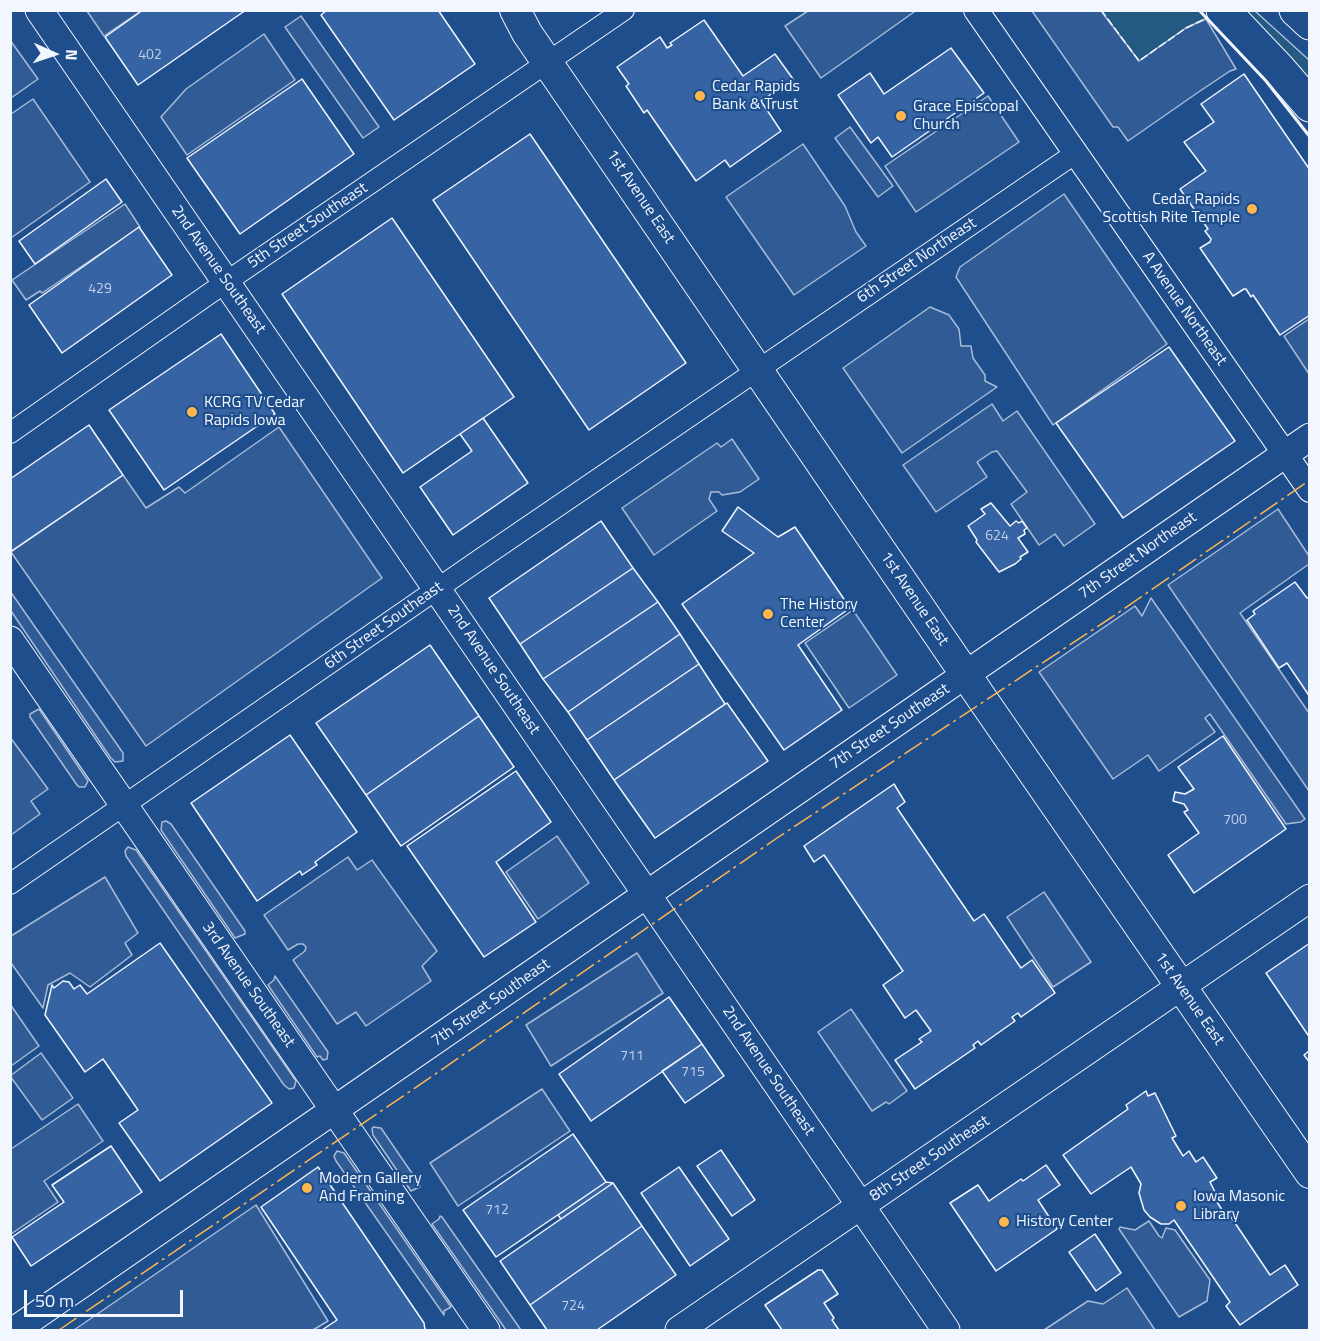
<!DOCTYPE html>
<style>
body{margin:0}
#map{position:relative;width:1320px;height:1341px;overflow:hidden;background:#1f4e8c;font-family:"Titillium Web",sans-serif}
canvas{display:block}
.frame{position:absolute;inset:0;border:12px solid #f2f6ff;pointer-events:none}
.north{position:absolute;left:24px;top:24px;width:60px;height:60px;-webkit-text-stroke:4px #1f4e8c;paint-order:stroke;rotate:93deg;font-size:16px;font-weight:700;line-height:24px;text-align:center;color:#f2f6ff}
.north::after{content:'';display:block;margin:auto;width:21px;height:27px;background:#f2f6ff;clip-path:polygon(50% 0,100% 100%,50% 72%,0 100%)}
.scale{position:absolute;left:24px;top:1290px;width:159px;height:27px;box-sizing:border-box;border:3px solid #f2f6ff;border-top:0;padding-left:8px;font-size:18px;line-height:21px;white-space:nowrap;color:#f2f6ff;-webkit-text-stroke:4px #1f4e8c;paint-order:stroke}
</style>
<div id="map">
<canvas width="1320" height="1341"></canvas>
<div class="frame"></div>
<div class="north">N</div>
<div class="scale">50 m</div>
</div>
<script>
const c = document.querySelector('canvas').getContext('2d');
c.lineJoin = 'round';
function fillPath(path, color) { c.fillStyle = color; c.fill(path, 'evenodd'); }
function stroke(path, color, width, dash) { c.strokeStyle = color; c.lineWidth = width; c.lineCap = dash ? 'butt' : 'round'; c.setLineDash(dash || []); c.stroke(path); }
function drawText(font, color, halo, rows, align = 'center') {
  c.font = font + ' "Titillium Web",sans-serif'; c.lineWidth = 4.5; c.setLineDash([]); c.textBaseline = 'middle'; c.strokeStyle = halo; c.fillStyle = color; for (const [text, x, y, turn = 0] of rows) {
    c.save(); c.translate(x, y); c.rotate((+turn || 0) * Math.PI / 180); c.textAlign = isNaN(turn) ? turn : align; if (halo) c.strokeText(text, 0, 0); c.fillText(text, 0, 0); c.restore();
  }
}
const green = new Path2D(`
 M1101 11H1199L1207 18 1186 28 1139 61Z
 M1240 11H1255L1309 60V81Z`);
const parking = new Path2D(`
 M87 11H141L104 36Z
 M913 11 914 12 821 78 785 26 808 11Z
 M1032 11H1101L1139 61 1186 28 1206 19 1236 69 1230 71 1200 91 1128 141 1118 127H1113Z
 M301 16 379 127 363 138 285 27Z
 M264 34 295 80 187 155 161 117 186 89Z
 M10 40 38 79 11 98H10Z
 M988 96 1019 142 916 212 885 166Z
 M33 99 90 182 11 238V114Z
 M850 127 893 186 878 197 835 138Z
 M803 144 845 206 856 232 866 246 794 295 726 197Z
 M1064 194 1167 344 1053 425 956 277 960 267Z
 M125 204 140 227 42 293 40 291 26 300 12 280Z
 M930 307 949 315 959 329 961 346H971L973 358 985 375V381L997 387 902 453 843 368Z
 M1309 319V374L1284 336Z
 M992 404 1003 421 1017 411 1095 524 1064 546 1055 534 1039 545 1011 504 1027 492 997 451 992 452 977 462 987 477 936 512 903 465Z
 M279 427 382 578 146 746 11 552 123 475 146 508 179 487 185 493Z
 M732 439 759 479 740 492 722 495 719 492H711L709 499 717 511 654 555 622 508 717 443 721 447Z
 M1278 509 1309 556V564L1240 613 1309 713V791L1168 585Z
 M10 591 123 753V761L115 762 110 757 11 611Z
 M1151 598 1305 819 1301 822 1286 824 1210 714 1205 718 1215 732 1159 771 1148 755 1113 779 1039 672 1135 606 1142 616Z
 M853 610 897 675 849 708 805 643Z
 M39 709 88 781 85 787H79L77 785 30 717V714Z
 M10 737 48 789 31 801 40 814 11 835Z
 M166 821 171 824 245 931V934L235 938 161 830 162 822Z
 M557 836 589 883 538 919 506 872Z
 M128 847 136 850 296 1081 294 1088 289 1089 284 1085 126 856 125 851Z
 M348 857 357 870 372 860 437 951 422 966 431 981 366 1026 356 1012 337 1024 293 960 305 951 306 947 303 944H298L288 950 264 915Z
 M105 877 138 933 125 943 132 955 90 987 70 973 48 985 43 1008 11 963V936Z
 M1044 892 1091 962 1053 987 1007 917Z
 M637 953 663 993 551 1066 526 1025Z
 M275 976 328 1052 327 1059 323 1060 320 1056 317 1057 268 985 274 980Z
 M10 1004 39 1046 11 1066H10Z
 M851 1009 907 1091 889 1104 886 1102 872 1111 818 1032Z
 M41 1053 73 1098 42 1120 10 1076Z
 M542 1089 570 1131 458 1206 430 1163Z
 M78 1104 103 1141 44 1181 58 1202 11 1234V1149Z
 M373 1127 381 1128 420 1185V1187L411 1191 373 1135 372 1129Z
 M337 1151 344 1153 451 1307 444 1311V1315L336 1161 334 1156Z
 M256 1205 328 1321 313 1330H74Z
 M440 1216 442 1217 521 1330H506L432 1224 439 1219Z
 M1149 1221 1159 1236 1162 1238 1166 1228 1175 1230 1210 1280 1207 1301 1179 1317 1119 1229 1120 1227 1135 1230Z
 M1127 1288 1155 1330H1044L1088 1301 1103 1304Z`);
const building = new Path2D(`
 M143 10H246L138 85 105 37Z
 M327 10H438L475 64 394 120 321 15Z
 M704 20 743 76 775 54 793 79 761 101 781 131 730 167 725 160 696 181 647 110 644 113 626 86 629 84 617 67 660 37 667 48 672 45 670 43Z
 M951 48 984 93 892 157 878 137 871 143 838 95 870 73 884 94Z
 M1244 74 1310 170V315L1280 335 1253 295 1251 297 1246 289H1244L1233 296 1200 248 1210 242 1211 239 1205 231 1208 229 1180 189 1206 171 1184 142 1214 122 1201 104Z
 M302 79 354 154 240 234 187 158Z
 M530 134 686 363 589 430 433 200Z
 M106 179 122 202 35 264 19 241Z
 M392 218 514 397 403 473 282 294Z
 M139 227 172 275 62 353 29 305Z
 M221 334 275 414 164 490 109 410Z
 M1169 347 1235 441 1123 518 1056 423Z
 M483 418 528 483 453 535 420 487 472 451 460 434Z
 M89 425 123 475 10 552V479Z
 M991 503 1010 526 1016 521 1019 523 1022 521 1027 528 1024 530 1025 534 1018 538 1028 552 1020 557 1021 559 1015 564 999 572 976 542 977 540 968 526 985 514 981 509Z
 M738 507 778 537 795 527 850 608 798 645 842 710 784 750 682 604 754 553 722 531Z
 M601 521 633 568 520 644 489 598Z
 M633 568 658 602 543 679 520 644Z
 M1295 582 1307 598 1310 597V697L1287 663 1279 668 1247 620 1255 614 1253 611Z
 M658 602 680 634 568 712 543 679Z
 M680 634 699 664 587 740 568 712Z
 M430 645 479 716 366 795 316 723Z
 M699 664 725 704 614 780 587 740Z
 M727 703 768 761 655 838 614 780Z
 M479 716 514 767 401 846 366 795Z
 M290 735 357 832 315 862 317 865 302 875 300 871 257 901 191 803Z
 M1223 736 1286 829 1194 893 1168 855 1199 833 1184 812 1188 810 1184 804 1173 801 1175 792 1185 794 1194 789 1178 767Z
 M516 771 551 822 496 862 536 922 484 957 407 846Z
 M894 784 905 802 897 808 974 921 984 914 1021 968 1032 960 1055 993 1021 1017 1018 1013 1012 1017 1015 1021 981 1045 978 1041 973 1045 975 1048 915 1089 895 1060 922 1042 919 1039 931 1031 916 1010 905 1018 883 985 903 971 824 855 814 862 804 846Z
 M160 943 272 1103 160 1181 119 1123 138 1110 103 1059 85 1072 45 1015 52 985 54 988 63 981 69 982 74 989 80 985 87 994Z
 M1310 943V1038L1266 973Z
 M669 997 702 1044 591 1121 559 1074Z
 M702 1044 724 1076 685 1103 662 1071Z
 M1310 1050V1063L1304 1055Z
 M1146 1091 1148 1096 1155 1093 1176 1136 1172 1138 1183 1156 1189 1151 1196 1162 1203 1157 1217 1178 1210 1182 1215 1192 1212 1194 1224 1213 1227 1211 1270 1275 1285 1265 1298 1285 1240 1325 1226 1306 1230 1302 1174 1220 1169 1224H1161L1150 1217 1144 1210 1139 1193 1141 1184 1131 1167 1091 1194 1063 1155 1128 1109 1126 1105Z
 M573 1134 606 1182 496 1257 463 1210Z
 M111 1146 142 1192 31 1266 12 1237 64 1202 52 1185Z
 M721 1150 755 1200 732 1216 697 1166Z
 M1046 1165 1060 1185 1038 1200 1057 1229 996 1271 950 1203 978 1185 989 1201 1021 1179 1023 1181Z
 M318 1167 424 1323 425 1330H322L337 1320 261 1207Z
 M679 1167 729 1239 690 1266 641 1193Z
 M606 1182 613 1183 561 1219 558 1215Z
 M613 1183 642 1226 530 1305 500 1261Z
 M642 1226 676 1275 597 1330H547L530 1305Z
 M1095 1234 1121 1273 1096 1291 1069 1252Z
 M818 1270H822L838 1294 824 1303 834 1318 832 1320 839 1330H782L765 1305Z`);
const minor = new Path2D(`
 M10 433 226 282 624 10
 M10 884 479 560 1076 153`);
const tertiary = new Path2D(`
 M976 10 1310 490`);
const secondary = new Path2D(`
 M39 10 946 1330
 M10 640 486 1330
 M15 1330 1310 437
 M679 1330 1310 898`);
const primary = new Path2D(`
 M515 10 527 33 983 700 1310 1173`);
const motorway = new Path2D(`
 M1223 10 1278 68 1310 105
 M1296 10 1310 23`);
const fence = new Path2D(`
 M1101 10 1139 61 1186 28 1207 18`);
const wall = new Path2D(`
 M1199 10 1266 81 1310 137`);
const power = new Path2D(`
 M59 1330 434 1075 777 838 1112 617 1310 480`);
const markers = [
 [700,96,6,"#ffb74d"],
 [901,116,6,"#ffb74d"],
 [1252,209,6,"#ffb74d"],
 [192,412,6,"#ffb74d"],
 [768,614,6,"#ffb74d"],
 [307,1188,6,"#ffb74d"],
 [1181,1206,6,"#ffb74d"],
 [1004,1222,6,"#ffb74d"]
];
const numberNames = [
 ["402",150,56],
 ["429",100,290],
 ["624",997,537],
 ["700",1235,821],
 ["711",632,1057],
 ["715",693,1073],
 ["712",497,1211],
 ["724",573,1307]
];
const poiNames = [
 ["Cedar Rapids",712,87],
 ["Bank & Trust",712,105],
 ["Grace Episcopal",913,107],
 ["Church",913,125],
 ["Cedar Rapids",1240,200,"right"],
 ["Scottish Rite Temple",1240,218,"right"],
 ["KCRG TV Cedar",204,403],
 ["Rapids Iowa",204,421],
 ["The History",780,605],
 ["Center",780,623],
 ["Modern Gallery",319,1179],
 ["And Framing",319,1197],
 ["Iowa Masonic",1193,1197],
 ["Library",1193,1215],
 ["History Center",1016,1222]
];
const streetNames = [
 ["1st Avenue East",640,197,56],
 ["5th Street Southeast",308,226,-34],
 ["6th Street Northeast",917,261,-34],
 ["2nd Avenue Southeast",218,270,55],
 ["A Avenue Northeast",1184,309,55],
 ["7th Street Northeast",1138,556,-35],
 ["1st Avenue East",914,599,56],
 ["6th Street Southeast",384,626,-35],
 ["2nd Avenue Southeast",493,670,56],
 ["7th Street Southeast",890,727,-34],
 ["3rd Avenue Southeast",248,985,55],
 ["1st Avenue East",1189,999,55],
 ["7th Street Southeast",491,1003,-35],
 ["2nd Avenue Southeast",768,1071,56],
 ["8th Street Southeast",930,1159,-34]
];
fillPath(green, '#245a82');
stroke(green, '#a8bbd7', 1.5);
fillPath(parking, '#305b95');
stroke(parking, '#a8bbd7', 1.5);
fillPath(building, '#3563a3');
stroke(building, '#f2f6ff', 1.5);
stroke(minor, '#f2f6ff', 22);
stroke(tertiary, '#f2f6ff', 26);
stroke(secondary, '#f2f6ff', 29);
stroke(primary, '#f2f6ff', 32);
stroke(motorway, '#f2f6ff', 35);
stroke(minor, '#1f4e8c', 20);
stroke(tertiary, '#1f4e8c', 24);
stroke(secondary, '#1f4e8c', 27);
stroke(primary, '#1f4e8c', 30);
stroke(motorway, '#1f4e8c', 33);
stroke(fence, '#f2f6ff', 1.5, [8, 3]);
stroke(wall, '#f2f6ff', 3);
stroke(power, '#ffb74d', 1.5, [21, 4.5, 3, 4.5]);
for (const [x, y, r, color] of markers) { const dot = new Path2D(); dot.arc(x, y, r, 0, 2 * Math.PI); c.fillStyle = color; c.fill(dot); stroke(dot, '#1f4e8c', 2); }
drawText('14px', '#c3d1e8', null, numberNames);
drawText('16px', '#f2f6ff', '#1f4e8c', poiNames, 'left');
drawText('16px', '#f2f6ff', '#1f4e8c', streetNames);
</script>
